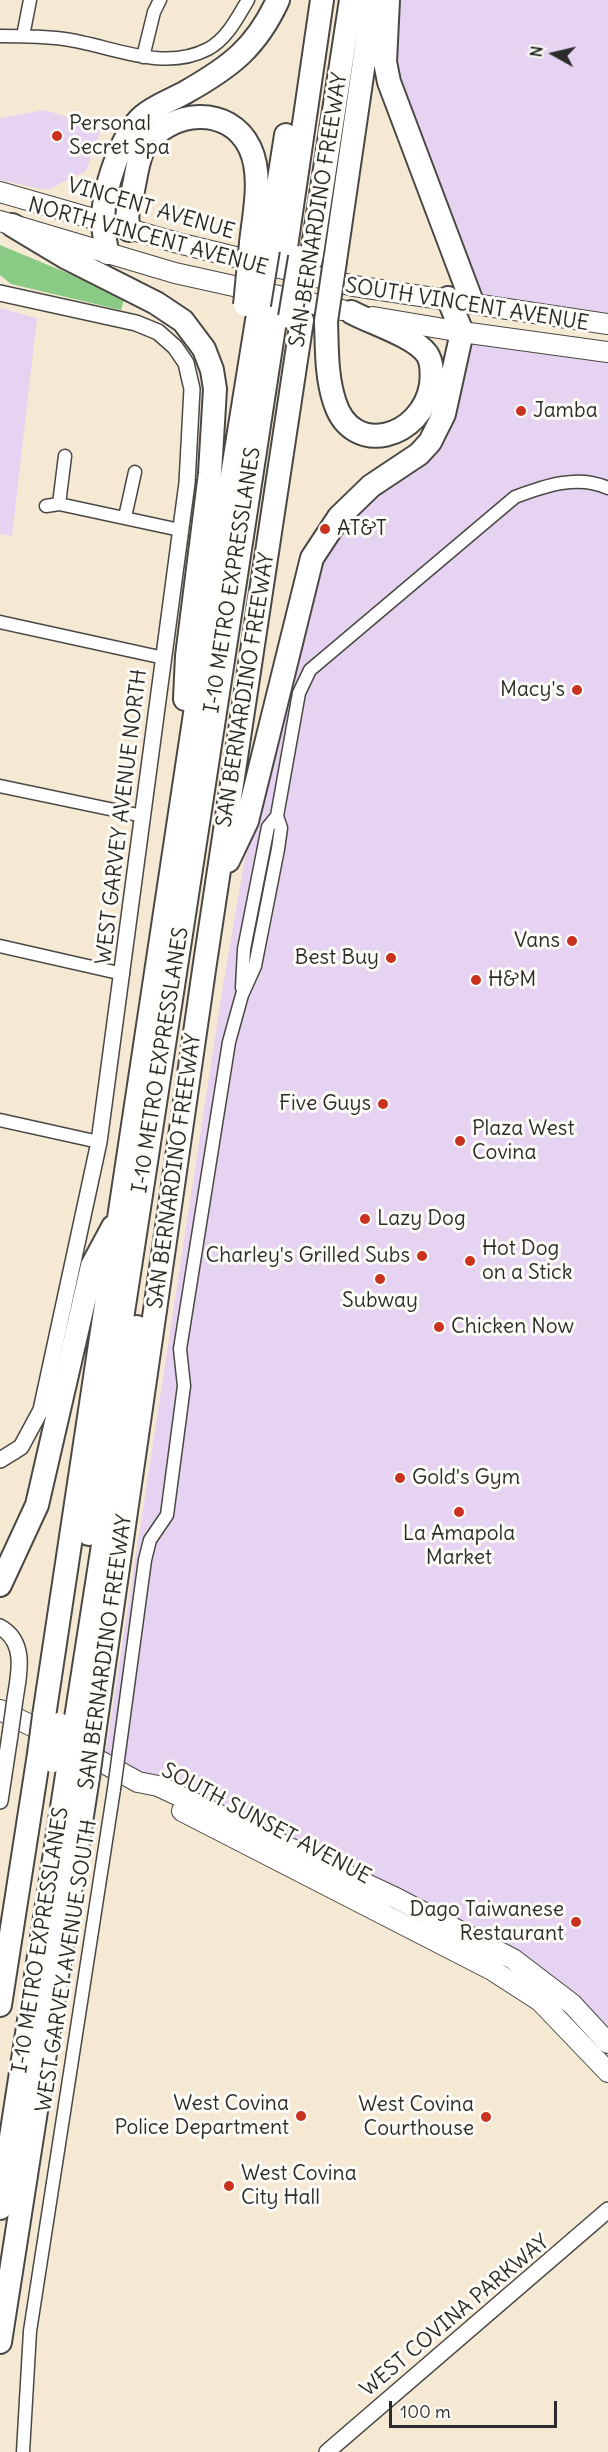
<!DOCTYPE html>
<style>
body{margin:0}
#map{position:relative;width:608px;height:2452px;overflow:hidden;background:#f5e9d3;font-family:Delius,sans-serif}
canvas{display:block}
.north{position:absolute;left:524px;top:24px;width:60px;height:60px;-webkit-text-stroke:4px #fdfcf7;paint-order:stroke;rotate:278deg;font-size:16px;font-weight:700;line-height:24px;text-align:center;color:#2b2b2b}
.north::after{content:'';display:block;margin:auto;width:21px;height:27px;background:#2b2b2b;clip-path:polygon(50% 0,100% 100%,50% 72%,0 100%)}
.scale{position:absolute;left:389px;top:2401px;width:168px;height:27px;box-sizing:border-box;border:3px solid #2b2b2b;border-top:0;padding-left:8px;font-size:18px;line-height:21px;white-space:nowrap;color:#2b2b2b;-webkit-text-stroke:4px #fdfcf7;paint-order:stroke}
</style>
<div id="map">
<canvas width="608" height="2452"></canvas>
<div class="north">N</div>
<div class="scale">100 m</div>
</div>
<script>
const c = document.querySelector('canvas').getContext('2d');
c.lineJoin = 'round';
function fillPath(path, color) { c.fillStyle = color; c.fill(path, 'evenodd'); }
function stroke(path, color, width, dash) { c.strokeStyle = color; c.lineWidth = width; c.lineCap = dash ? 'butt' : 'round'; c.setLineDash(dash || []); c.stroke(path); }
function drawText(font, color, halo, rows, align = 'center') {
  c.font = font + ' Delius,sans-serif'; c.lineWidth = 6; c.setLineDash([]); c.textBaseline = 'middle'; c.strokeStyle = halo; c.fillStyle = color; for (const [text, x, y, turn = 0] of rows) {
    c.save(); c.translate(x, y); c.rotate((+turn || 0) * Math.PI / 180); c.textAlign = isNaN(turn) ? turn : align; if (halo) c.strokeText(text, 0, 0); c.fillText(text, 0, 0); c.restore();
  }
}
const built = new Path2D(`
 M390 0H608V324L472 302 386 43Z
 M44 110 102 127 86 171 47 190 0 180V118Z
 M0 308 37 318 12 536 0 534Z
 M462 332 608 352V2043L513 1959 104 1764 222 992 245 858 302 593 312 558 419 454Z`);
const green = new Path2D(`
 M0 245 125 297 121 310 11 284 0 275Z`);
const minor = new Path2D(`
 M0 36C21 36 43 36 64 39 110 45 162 73 208 49 227 39 237 18 248 0
 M23 36 30 0
 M143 57 154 12 160 0
 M59 504 65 456
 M46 506 59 504 180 530
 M125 517 135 472
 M0 622 164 658
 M0 786 143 816
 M0 946 123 974
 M242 988 244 949 268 827 277 816
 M0 1120 99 1142
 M119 1752 145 1560 150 1540 167 1515 184 1386 180 1349 229 1042 242 995 255 966 278 849 281 828 277 816 299 693 310 670 515 497C544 486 578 474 608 488
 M23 2452 30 2331 114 1789`);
const tertiary = new Path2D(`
 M0 293 136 323 158 332 175 347 186 363 192 389 187 483 99 1142 41 1410 21 1447 0 1460
 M0 1627C27 1642 19 1674 15 1699
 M0 1801 10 1735
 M327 2452 608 2210`);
const primary = new Path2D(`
 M0 192 178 243 354 286 608 324
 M0 221 175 273 342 310
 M373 317 462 332 608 352
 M0 1710 54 1737
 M80 1750 138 1782 158 1786 396 1898 513 1959 572 2004 608 2043
 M182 1811 492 1970 540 2001 608 2072`);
const motorway = new Path2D(`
 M388 0 385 62 389 82 472 302
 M12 225 67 258 156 303 183 321 204 349 212 370 215 389 210 473 187 656 185 699
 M129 230C125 215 129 205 133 190 136 177 138 157 145 146 170 110 229 104 250 148 263 176 254 214 251 243
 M268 250 286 135
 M107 253C106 243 103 232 103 221 103 191 120 136 143 116 156 105 172 100 186 92 230 67 256 48 278 0
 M285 254 322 0
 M311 260 351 0
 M335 261 373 0
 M326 321C327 348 326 377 335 403 353 458 422 438 431 385 432 375 433 363 427 354 414 336 371 323 351 312
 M228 861 247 821 312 558 339 517 371 486 419 454 430 442 444 414 462 332 448 298
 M89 1534 276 314
 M0 1585 37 1505 92 1266 113 1227
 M44 1716 215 581 259 308
 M74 1731 137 1327
 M93 1741 205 963 302 320
 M0 2005 39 1754
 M0 2208 68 1769
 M0 2342 88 1777`);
const minorBridge = new Path2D(`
 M114 1789 119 1752`);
const tertiaryBridge = new Path2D(`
 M10 1735 15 1699`);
const motorwayBridge = new Path2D(`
 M245 305 251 243
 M259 305 268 250
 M290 317 300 257
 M326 321 335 261
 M39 1754 44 1716
 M53 1761 59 1724
 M68 1769 74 1731
 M88 1777 93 1741`);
const markers = [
 [57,136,6,"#c8321e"],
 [521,411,6,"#c8321e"],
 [325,529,6,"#c8321e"],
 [577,690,6,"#c8321e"],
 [572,941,6,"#c8321e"],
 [391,958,6,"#c8321e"],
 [476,980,6,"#c8321e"],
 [383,1104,6,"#c8321e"],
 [460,1141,6,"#c8321e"],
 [365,1219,6,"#c8321e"],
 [422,1256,6,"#c8321e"],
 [470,1261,6,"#c8321e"],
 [380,1279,6,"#c8321e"],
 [439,1327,6,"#c8321e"],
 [400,1478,6,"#c8321e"],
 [459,1512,6,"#c8321e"],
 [576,1922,6,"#c8321e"],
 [301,2116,6,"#c8321e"],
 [486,2117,6,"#c8321e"],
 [229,2186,6,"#c8321e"]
];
const poiNames = [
 ["Personal",69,124],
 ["Secret Spa",69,148],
 ["Jamba",533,411],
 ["AT&T",337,529],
 ["Macy's",565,690,"right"],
 ["Vans",560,941,"right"],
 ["Best Buy",379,958,"right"],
 ["H&M",488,980],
 ["Five Guys",371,1104,"right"],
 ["Plaza West",472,1129],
 ["Covina",472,1153],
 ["Lazy Dog",377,1219],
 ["Hot Dog",482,1249],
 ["on a Stick",482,1273],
 ["Charley's Grilled Subs",410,1256,"right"],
 ["Subway",380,1301,"center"],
 ["Chicken Now",451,1327],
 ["Gold's Gym",412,1478],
 ["La Amapola",459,1534,"center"],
 ["Market",459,1558,"center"],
 ["Dago Taiwanese",564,1910,"right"],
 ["Restaurant",564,1934,"right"],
 ["West Covina",289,2104,"right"],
 ["Police Department",289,2128,"right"],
 ["West Covina",474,2105,"right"],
 ["Courthouse",474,2129,"right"],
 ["West Covina",241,2174],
 ["City Hall",241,2198]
];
const streetNames = [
 ["VINCENT AVENUE",151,209,16],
 ["SAN BERNARDINO FREEWAY",319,210,-81],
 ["NORTH VINCENT AVENUE",148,237,15],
 ["SOUTH VINCENT AVENUE",467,305,9],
 ["I-10 METRO EXPRESSLANES",233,580,-81],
 ["SAN BERNARDINO FREEWAY",246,690,-81],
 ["WEST GARVEY AVENUE NORTH",122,817,-83],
 ["I-10 METRO EXPRESSLANES",161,1060,-81],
 ["SAN BERNARDINO FREEWAY",175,1171,-82],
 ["SAN BERNARDINO FREEWAY",106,1652,-82],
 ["SOUTH SUNSET AVENUE",266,1824,28],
 ["I-10 METRO EXPRESSLANES",41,1940,-81],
 ["WEST GARVEY AVENUE SOUTH",67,1966,-81],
 ["WEST COVINA PARKWAY",455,2316,-40]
];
fillPath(built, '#e5d3f1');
fillPath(green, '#89cb84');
stroke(minor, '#494844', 15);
stroke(tertiary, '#494844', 18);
stroke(primary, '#494844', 22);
stroke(motorway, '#494844', 26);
stroke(minor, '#fff', 12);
stroke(tertiary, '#fff', 15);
stroke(primary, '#fff', 20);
stroke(motorway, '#fff', 22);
stroke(minorBridge, '#494844', 15, []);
stroke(tertiaryBridge, '#494844', 18, []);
stroke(motorwayBridge, '#494844', 26, []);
stroke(minorBridge, '#fff', 12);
stroke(tertiaryBridge, '#fff', 15);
stroke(motorwayBridge, '#fff', 22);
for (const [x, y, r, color] of markers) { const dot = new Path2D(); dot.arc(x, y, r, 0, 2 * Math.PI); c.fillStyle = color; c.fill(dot); stroke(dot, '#fdfcf7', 2); }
drawText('21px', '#2b2b2b', '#fdfcf7', poiNames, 'left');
drawText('21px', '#2b2b2b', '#fdfcf7', streetNames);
</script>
